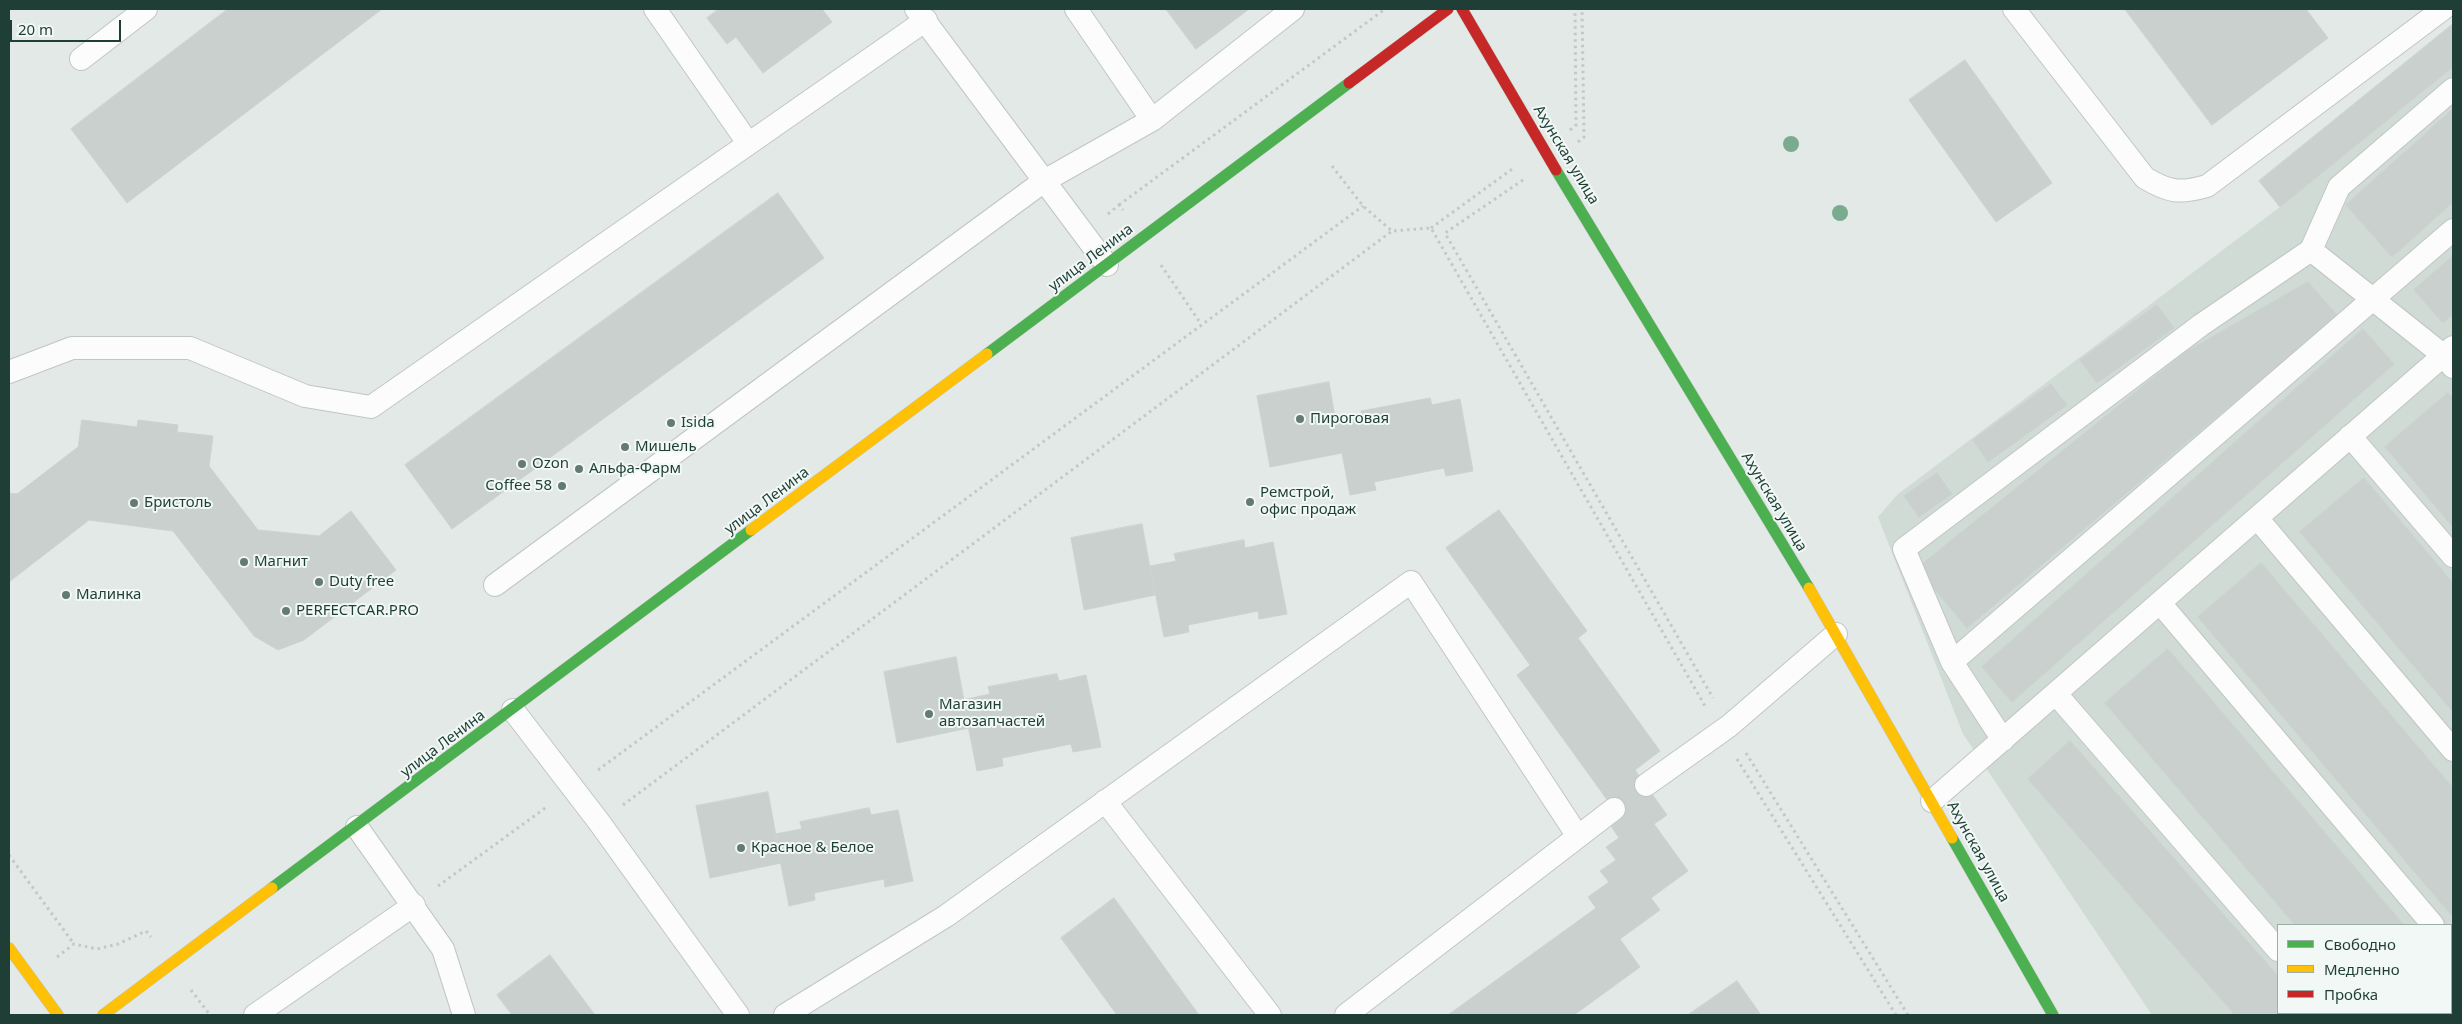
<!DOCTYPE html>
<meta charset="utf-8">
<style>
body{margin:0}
#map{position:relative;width:2462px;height:1024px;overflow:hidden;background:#e3e9e6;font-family:"Noto Sans",sans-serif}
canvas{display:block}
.frame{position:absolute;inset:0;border:10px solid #1f3e36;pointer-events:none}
.legend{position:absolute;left:2277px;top:924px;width:175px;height:90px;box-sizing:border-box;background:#f1f8f5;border:1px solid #9daea9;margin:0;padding:6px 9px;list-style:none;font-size:15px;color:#1f3e36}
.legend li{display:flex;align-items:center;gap:10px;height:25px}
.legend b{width:25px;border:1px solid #9daea9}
.scale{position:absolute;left:10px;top:20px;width:111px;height:22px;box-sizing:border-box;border:2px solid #1f3e36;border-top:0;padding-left:6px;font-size:15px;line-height:18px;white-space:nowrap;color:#1f3e36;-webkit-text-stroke:4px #f1f8f5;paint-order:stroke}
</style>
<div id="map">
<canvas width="2462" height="1024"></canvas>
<div class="frame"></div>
<ul class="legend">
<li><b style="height:6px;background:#4caf50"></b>Свободно</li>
<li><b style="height:6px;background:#ffc107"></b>Медленно</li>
<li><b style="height:6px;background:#c62828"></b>Пробка</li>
</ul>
<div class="scale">20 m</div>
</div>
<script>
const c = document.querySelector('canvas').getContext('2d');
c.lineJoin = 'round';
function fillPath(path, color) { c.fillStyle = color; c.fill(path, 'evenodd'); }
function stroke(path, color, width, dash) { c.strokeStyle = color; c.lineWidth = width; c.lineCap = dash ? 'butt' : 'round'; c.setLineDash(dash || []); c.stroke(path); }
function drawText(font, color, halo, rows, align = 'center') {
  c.font = font + ' "Noto Sans",sans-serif'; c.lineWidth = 4; c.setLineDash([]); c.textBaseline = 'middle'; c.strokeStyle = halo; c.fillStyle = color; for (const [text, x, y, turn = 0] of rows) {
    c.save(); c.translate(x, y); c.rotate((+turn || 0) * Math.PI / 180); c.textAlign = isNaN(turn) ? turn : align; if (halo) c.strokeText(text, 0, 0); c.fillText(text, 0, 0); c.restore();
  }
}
const built = new Path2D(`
 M2453 67V1015H2152L1963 734 1878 517 1898 494 2280 207ZM2278 925H2451V1013H2278Z`);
const building = new Path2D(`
 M228 9H382L127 203 71 129Z
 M719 9H822L832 22 763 73 736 37 727 44 707 18Z
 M1166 9H1249L1196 49Z
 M2125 9H2306L2328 38 2212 125Z
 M2453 24V67L2280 207 2259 181Z
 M1965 60 2052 183 1996 222 1909 100Z
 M2453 109V202L2392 257 2346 205Z
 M778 193 824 258 452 529 405 465Z
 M2453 256V314L2443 323 2414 290Z
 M2308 282 2337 315 1967 628 1917 568 2184 353Z
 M2157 305 2174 328 2097 383 2080 360Z
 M2363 329 2394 364 2012 702 1982 667Z
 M1329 382 1336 423 1362 418 1361 411 1430 398 1432 405 1460 399 1473 471 1446 476 1444 468 1374 482 1376 490 1350 495 1342 453 1270 467 1257 396Z
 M2051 384 2067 405 1988 462 1973 440Z
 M2448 393 2453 398V527L2385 447Z
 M82 420 137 427 138 420 178 425 177 432 213 436 209 466 258 530 319 536 351 511 396 570 304 640 278 650 254 636 173 531 89 520 9 582V493L17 494 78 447Z
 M1937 473 1952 494 1919 517 1904 496Z
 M2364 478 2453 583V712L2300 532Z
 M1499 510 1587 631 1578 638 1660 751 1635 770 1667 815 1654 824 1688 871 1651 898 1660 910 1620 939 1640 967 1574 1015H1448L1596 908 1588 897 1609 882 1600 871 1616 860 1606 847 1619 838 1611 826 1621 819 1517 675 1530 665 1446 548Z
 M1142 524 1155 595 1084 610 1071 538Z
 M1244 540 1245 548 1273 542 1287 614 1259 619 1258 611 1188 625 1189 632 1164 637 1150 566 1176 561 1174 554Z
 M2261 563 2453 788V917L2198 617Z
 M2168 649 2404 925H2295L2105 703Z
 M956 657 969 728 897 743 884 672Z
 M1057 674 1059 681 1086 675 1101 747 1073 752 1071 744 1002 758 1003 766 977 771 963 700 990 694 988 687Z
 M2070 741 2278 976V1013H2310L2312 1015H2235L2028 779Z
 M768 792 781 863 710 878 696 806Z
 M869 808 871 815 898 810 913 881 885 887 884 879 814 893 815 900 789 906 775 834 802 829 800 822Z
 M1114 898 1199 1015H1117L1061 938Z
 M550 955 595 1015H512L497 995Z
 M2451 980 2453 983V1001L2451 1003Z
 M1737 981 1761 1015H1688Z
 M2369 1013H2440L2437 1015H2372Z`);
const path = new Path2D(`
 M1570 130 1576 125 1575 9
 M1578 142 1584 137 1582 9
 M1332 166 1363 206 1392 231 1431 228 1705 706
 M1523 180 1445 233 1713 698
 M1119 205 1385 9
 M1108 214 1119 205 1123 210
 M1431 228 1515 167
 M1161 265 1201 324
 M1746 753 1908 1015
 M1737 759 1896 1015
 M598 770 1363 206
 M623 805 1392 231
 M9 855 74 944
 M438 886 548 806
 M57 957 74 944 97 949 118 944 146 931 151 937
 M191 990 210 1015`);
const lane = new Path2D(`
 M655 9 748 143
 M916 9 1107 265
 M1076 9 1152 120 1293 9
 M2014 9 2145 178C2169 192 2179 194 2207 186L2443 9
 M81 59 146 9
 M2311 250 2339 187 2453 89
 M9 372 72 348H190L305 396 371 407 926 20
 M2350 436 2453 556
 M2257 518 2453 750
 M495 585 1044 181 1152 120
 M2160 603 2433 925
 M1952 662 1904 549 2201 325 2311 250 2443 355 2453 367
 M2056 694 2278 950
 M513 710 599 822 738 1015
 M2003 740 1952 662 2453 230
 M1646 785 1729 726 1836 634
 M1105 801 1270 1015
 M1932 801 2453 347
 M357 827 443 949 464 1015
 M2451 946 2453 949
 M2333 1013 2335 1015
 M255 1015 414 905
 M785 1015 946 916 1411 582 1577 835
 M1346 1015 1614 809`);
const fast = new Path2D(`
 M1556 170 1809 588
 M987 354 1349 83
 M1952 838 2053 1015
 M272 888 751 530`);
const slow = new Path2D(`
 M751 530 987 354
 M1809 588 1952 838
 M9 948 58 1015
 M103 1015 272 888`);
const jam = new Path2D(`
 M1462 9 1556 170
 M1349 83 1448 9`);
const trees = [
 [1791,144],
 [1840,213]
];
const markers = [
 [1300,419,5,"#647a74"],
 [671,423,5,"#647a74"],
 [625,447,5,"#647a74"],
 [522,464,5,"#647a74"],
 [579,469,5,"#647a74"],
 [562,486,5,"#647a74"],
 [1250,502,5,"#647a74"],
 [134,503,5,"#647a74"],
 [244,562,5,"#647a74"],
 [319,582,5,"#647a74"],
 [66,595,5,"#647a74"],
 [286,611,5,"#647a74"],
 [929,714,5,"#647a74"],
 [741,848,5,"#647a74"]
];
const streetNames = [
 ["Ахунская улица",1566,155,59],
 ["улица Ленина",1091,258,-37],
 ["улица Ленина",767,501,-37],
 ["Ахунская улица",1774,502,59],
 ["улица Ленина",443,744,-37],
 ["Ахунская улица",1978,852,61]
];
const poiNames = [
 ["Пироговая",1310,419],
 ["Isida",681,423],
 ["Мишель",635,447],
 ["Ozon",532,464],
 ["Альфа-Фарм",589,469],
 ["Coffee 58",552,486,"right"],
 ["Ремстрой,",1260,493],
 ["офис продаж",1260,510],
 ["Бристоль",144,503],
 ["Магнит",254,562],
 ["Duty free",329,582],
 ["Малинка",76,595],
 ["PERFECTCAR.PRO",296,611],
 ["Магазин",939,705],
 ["автозапчастей",939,722],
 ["Красное & Белое",751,848]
];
fillPath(built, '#d0dbd6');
fillPath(building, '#cad0ce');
stroke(building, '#cbd2cf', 1);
stroke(lane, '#c0c6c3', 24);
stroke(fast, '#bec7c3', 12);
stroke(slow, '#bec7c3', 12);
stroke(jam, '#bec7c3', 12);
stroke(path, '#c0c9c6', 3, [2.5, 4]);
stroke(lane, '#fbfcfb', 22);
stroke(fast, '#4caf50', 11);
stroke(slow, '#ffc107', 11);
stroke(jam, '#c62828', 11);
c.fillStyle = '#7bab8e';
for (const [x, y] of trees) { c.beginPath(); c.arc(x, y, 8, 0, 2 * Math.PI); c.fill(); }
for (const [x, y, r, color] of markers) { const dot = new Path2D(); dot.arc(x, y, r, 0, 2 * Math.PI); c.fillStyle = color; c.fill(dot); stroke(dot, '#f1f8f5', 2); }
drawText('15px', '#1f3e36', '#f1f8f5', streetNames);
drawText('15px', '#1f3e36', '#f1f8f5', poiNames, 'left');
</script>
